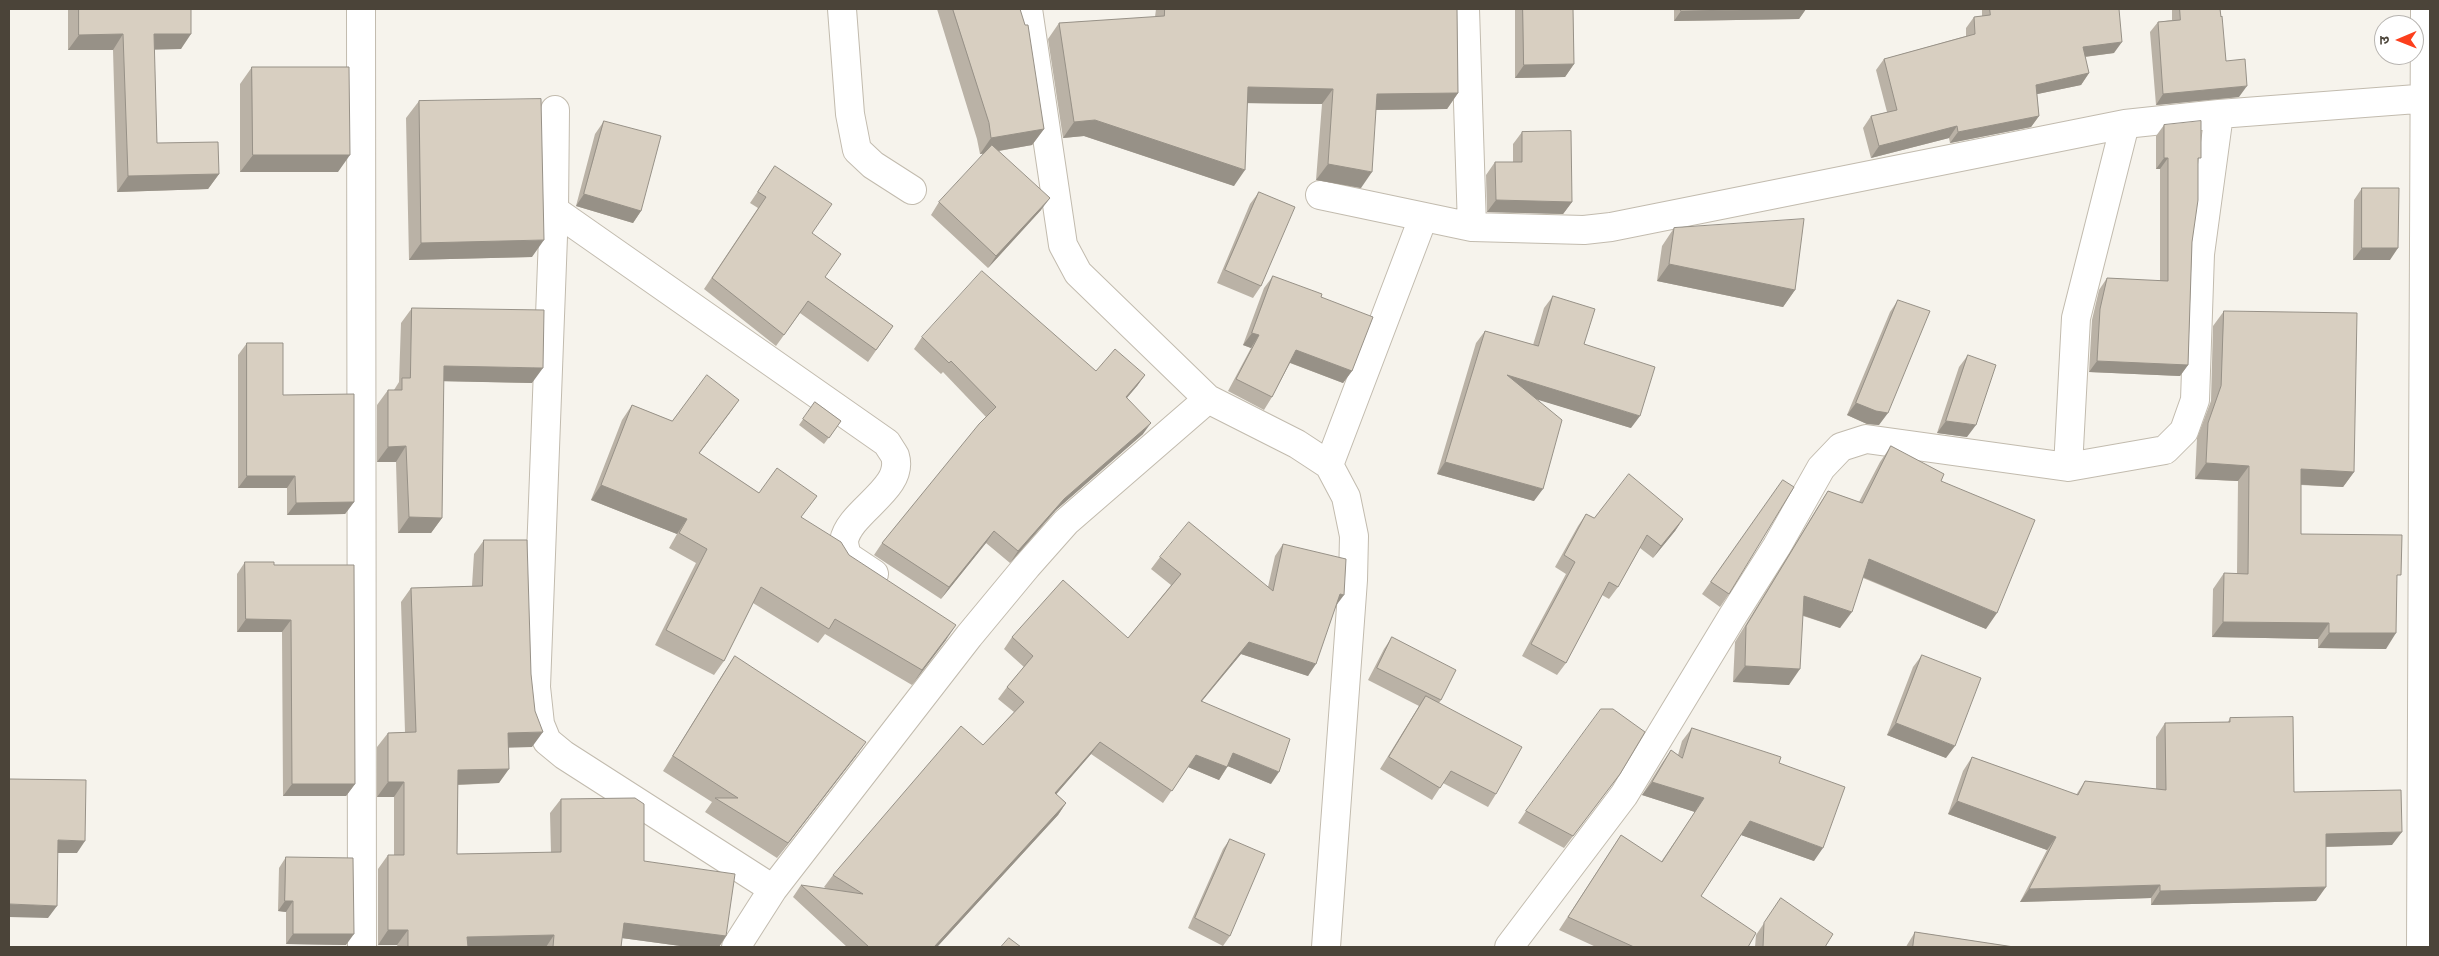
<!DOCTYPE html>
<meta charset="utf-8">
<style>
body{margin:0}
#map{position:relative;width:2439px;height:956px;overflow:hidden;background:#f6f3ec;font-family:Rubik,"Noto Sans Devanagari",sans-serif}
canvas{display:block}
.frame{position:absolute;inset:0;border:10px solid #4b4439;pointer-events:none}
.north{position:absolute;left:2374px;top:15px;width:50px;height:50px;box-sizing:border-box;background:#fff;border:1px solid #b7b4b0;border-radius:50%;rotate:269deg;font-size:14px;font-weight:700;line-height:20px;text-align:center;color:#4b4439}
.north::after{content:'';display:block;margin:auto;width:18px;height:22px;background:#fc3f1d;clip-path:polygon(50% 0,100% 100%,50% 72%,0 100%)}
</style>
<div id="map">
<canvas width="2439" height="956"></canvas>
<div class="frame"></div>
<div class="north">उ</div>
</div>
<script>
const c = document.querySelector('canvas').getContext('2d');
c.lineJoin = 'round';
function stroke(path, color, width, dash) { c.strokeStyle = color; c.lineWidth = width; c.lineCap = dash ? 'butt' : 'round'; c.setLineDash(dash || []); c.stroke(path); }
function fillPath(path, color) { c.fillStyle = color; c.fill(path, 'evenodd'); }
const minor = new Path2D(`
 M361 9 362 947
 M842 9 850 114 857 150 873 165 912 190
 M1028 9 1063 245 1078 273 1208 399 1297 444 1329 465
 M1465 9 1472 227
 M555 110 554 210 536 687 540 724 547 741 564 755 773 889
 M1320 195 1472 227 1584 230 1611 227 2125 124 2219 114 2430 98
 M554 210 887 443C889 447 893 452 895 456 905 489 849 511 844 541 844 545 846 552 847 556L874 574
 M2068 467 2076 318 2125 124
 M736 947 773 889 969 636 1027 566 1066 522 1208 399
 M1326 947 1353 580 1354 536 1346 497 1329 465 1423 218
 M1509 947 1624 795 1732 617 1777 546 1821 468 1841 447 1866 439 2068 467 2165 450 2184 431 2195 400 2200 254 2219 114
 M2421 947 2425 9`);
const wall = new Path2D(`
 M68 9H191L181 49H154L157 143 219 174 208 189 117 192 113 50H68Z
 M937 9H1020L1044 129 1032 145 999 151 1041 210 988 268 931 215 939 202 984 154H980L977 139Z
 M1156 9H1457L1458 93 1447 109 1376 110 1361 188 1316 180 1322 104 1247 103 1234 186 1084 136 1063 138 1048 39 1059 23 1155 17Z
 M1515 9H1573L1574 64 1565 77 1515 78Z
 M1674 9H1806L1799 19 1674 21Z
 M1982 9H2119L2114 53 2085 57 2089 73 2081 85 2037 94 2039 116 2031 127 1950 143 1949 138 1871 158 1863 128 1871 116 1887 112 1876 70 1884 59 1966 36V28L1974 17 1982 16Z
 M2172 9H2220L2226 61 2239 97 2156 105 2150 32 2158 22 2172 20Z
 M252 67 338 172H240V84Z
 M419 101 532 257 409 260 406 118Z
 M604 121 641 211 633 223 576 206 595 134Z
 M2164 125 2198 162 2192 242 2188 365 2180 376 2089 372 2092 320 2099 290 2107 278 2160 281V169H2156V136Z
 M1522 132 1572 202 1563 214 1487 212 1486 175 1495 162H1513V144Z
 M775 166 812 233 825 277 893 326 868 362 800 313 776 346 704 289 758 208 750 203Z
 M2362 188 2390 260H2353L2354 200Z
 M1259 192 1261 286 1253 298 1217 283 1250 204Z
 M1674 228 1795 290 1783 307 1657 281 1662 246Z
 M1273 276 1321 297 1352 371 1343 383 1290 363 1272 397 1264 410 1228 391 1251 348 1243 345 1264 288Z
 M1553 296 1584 344 1631 428 1537 399 1534 501 1437 474 1476 343 1485 331 1533 345 1544 308Z
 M1898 300 1879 425 1867 424 1847 415 1890 312Z
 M412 308 532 383 443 381 442 518 431 533H398L396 462H377V405L388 390H394L399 382 401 323Z
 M2224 311 2354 472 2343 487 2301 485V534L2397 581 2386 649 2318 648V639L2212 637 2213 589 2224 573 2237 574 2238 481 2195 479 2197 438 2211 401 2213 326Z
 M922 337 1096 371 1145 375 1137 386 1127 398 1143 434 1056 510 1010 563 986 543 941 599 874 555 882 543 986 417 943 372 941 374 914 349Z
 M247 343 283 395 354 502 345 514 287 515V488H238V355Z
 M1968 355 1967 437 1937 433 1959 367Z
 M739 400 699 453 759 493 801 517 849 555 946 640 912 685 825 634 818 643 753 603 724 661 714 675 655 645 696 563 669 548 677 534 591 500 622 420 632 405 672 421Z
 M815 402 841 421 824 444 799 425Z
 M1891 446 1941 481 1986 629 1863 578 1840 628 1803 616 1789 685 1733 682 1735 642 1817 508 1828 491 1859 502 1880 462Z
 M1783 480 1729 594 1720 607 1702 594Z
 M1586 514 1594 518 1683 519 1675 531 1653 558 1640 548 1618 587 1609 599 1602 595 1566 663 1557 675 1522 656 1566 574 1555 567 1578 526Z
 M484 540 532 747H509L499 783 458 785 457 854 551 853 550 813 561 799 644 861 726 936 719 947H688L622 938 621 947H398L397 945H378V869L388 855H394V797H377V747L388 733 405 732 401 602 411 588 472 586 474 554Z
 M1283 544 1336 606 1308 676 1241 654 1202 701 1271 784 1228 766 1219 780 1188 767 1163 803 1091 754 1056 794 1066 803 1058 815 937 947H847L793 897 801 885 827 889 824 887 833 875 983 745 1014 712 998 699 1007 687 1024 667 1004 649 1012 637 1128 638 1171 585 1151 569 1160 557 1268 587 1275 556Z
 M245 562 274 565 355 784 346 796H283L282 632H237V574Z
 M1392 637 1441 700 1439 703 1496 794 1488 807 1443 783 1432 800 1380 769 1419 706 1368 680 1384 649Z
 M1922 655 1946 758 1887 735 1913 667Z
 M735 656 856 756 777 858 705 812 712 802 663 771 725 671Z
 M2230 718 2294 792 2392 845 2326 847 2316 901 2151 905V898L2020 902 2047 850 1948 814 1963 771 1972 757 2076 795 2085 781 2156 789V737L2165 723 2228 722Z
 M1692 728 1779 763 1814 861 1741 835 1701 896 1748 947H1596L1559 930 1621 835 1661 862 1695 812 1642 795 1662 763 1671 750 1678 755 1682 741Z
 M1620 774 1564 848 1518 823 1526 811Z
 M1230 839V936L1223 946 1188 928 1223 849Z
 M286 857 346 945 286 944V912L278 911 279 868Z
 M1781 898 1825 947H1755L1756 935Z
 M1915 932 2014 947H1906L1907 945Z`);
const shadedWall = new Path2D(`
 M1806 9 1799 19 1674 21 1681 11Z
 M123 34 113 50H68L79 35Z
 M154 34H191L181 49 143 50Z
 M2122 42 2114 53 2075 58 2083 47Z
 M1574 64 1565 77 1515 78 1524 65Z
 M2089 73 2081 85 2028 96 2036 85Z
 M2247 86 2239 97 2156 105 2163 94Z
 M1248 87 1333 89 1322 104 1237 103Z
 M1458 93 1447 109 1366 110 1377 94Z
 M2039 116 2031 127 1950 143 1958 132Z
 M1095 120 1245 170 1234 186 1084 136 1063 138 1074 122Z
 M1957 126 1949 138 1871 158 1879 146Z
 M1044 129 1032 145 980 154 991 138Z
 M253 155H350L338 172H240Z
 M2164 158H2168L2160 169H2156Z
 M1328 164 1372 172 1361 188 1316 180Z
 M219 174 208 189 117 192 128 176Z
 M584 194 641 211 633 223 576 206Z
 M1050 198 1041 210 988 268 996 256Z
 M1496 200 1572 202 1563 214 1487 212Z
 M544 240 532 257 409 260 421 243Z
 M2362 248H2398L2390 260H2353Z
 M1669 264 1795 290 1783 307 1657 281Z
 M1252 333 1259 335 1251 348 1243 345Z
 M1296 350 1352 371 1343 383 1288 362Z
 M2097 361 2188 365 2180 376 2089 372Z
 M444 366 543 368 532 383 433 381Z
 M1145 375 1137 386 1118 408 1126 397Z
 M1507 375 1640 416 1631 428 1499 388Z
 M739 400 729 414 689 467 699 453Z
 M1856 403 1888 413 1879 425 1867 424 1847 415Z
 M1946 421 1976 425 1967 437 1937 433Z
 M1151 423 1143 434 1056 510 1010 563 1018 551 1064 499Z
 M406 446 396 462H377L388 447Z
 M1445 462 1543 489 1534 501 1437 474Z
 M2206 463 2249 466 2238 481 2195 479Z
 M2301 469 2354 472 2343 487 2291 484Z
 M247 476H295L287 488H238Z
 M601 485 687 519 677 534 591 500Z
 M354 502 345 514 287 515 296 503Z
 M409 517 442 518 431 533H398Z
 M1683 519 1675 531 1653 558 1661 546Z
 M994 531 986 543 941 599 949 587Z
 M1869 559 1997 613 1986 629 1858 575Z
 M1340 594 1344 595 1335 607Z
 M1804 596 1852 612 1840 628 1793 612Z
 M246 619 291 620 282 632H237Z
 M2223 622 2329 623 2318 639 2212 637Z
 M956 625 946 640 912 685 922 670Z
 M2329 633H2396L2386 649 2318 648Z
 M1249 642 1316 664 1308 676 1241 654 1192 713 1201 701Z
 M1745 666 1800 669 1789 685 1733 682Z
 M1896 723 1955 746 1946 758 1887 735Z
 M543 732 532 747 498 748 508 733Z
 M866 742 856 756 777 858 788 843Z
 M1100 742 1091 754 1047 805 1055 793Z
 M1233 753 1279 772 1271 784 1225 765Z
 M1196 755 1227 767 1219 780 1188 767Z
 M509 769 499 783 448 785 458 770Z
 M388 782H404L394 797H377Z
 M1652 782 1704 798 1695 812 1642 795Z
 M292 784H355L346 796H283Z
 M1957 801 2056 837 2047 850 1948 814Z
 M1066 803 1058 815 937 947H934Z
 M1750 821 1823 848 1814 861 1741 835Z
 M2402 832 2392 845 2316 847 2326 834Z
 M58 840 85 841 77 853H49Z
 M2160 885 2151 898 2020 902 2029 889Z
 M2326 887 2316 901 2151 905 2160 891Z
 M285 901H293L286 912 278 911Z
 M9 904 57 906 48 918 9 917Z
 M624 923 726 936 719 947H688L614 937Z
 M388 930H408L397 945H378Z
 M293 934H354L346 945 286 944Z
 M554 935 546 947H460L467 937Z`);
const building = new Path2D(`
 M79 9H191V34H154L157 143 218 142 219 174 128 176 123 34 79 35Z
 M953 9H1020L1025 25H1028L1044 129 991 138 989 123Z
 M1165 9H1457L1458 93 1377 94 1372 172 1328 164 1333 89 1248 87 1245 170 1095 120 1074 122 1059 23 1164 16Z
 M1523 9H1573L1574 64 1524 65Z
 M1681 9H1806L1681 11Z
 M1990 9H2119L2122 42 2083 47 2089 73 2036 85 2039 116 1958 132 1957 126 1879 146 1871 116 1897 110 1884 59 1975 34 1974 17 1990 15Z
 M2180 9H2220L2221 17 2222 16 2226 61 2245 59 2247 86 2163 94 2158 22 2180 20Z
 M252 67H349L350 155H253Z
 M541 99 544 240 421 243 419 101Z
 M604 121 661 136 641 211 584 194Z
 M2201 121V158H2198V200L2192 242 2188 365 2097 361 2100 309 2107 278 2168 281V158H2164V125Z
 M1571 131 1572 202 1496 200 1495 162H1522V132Z
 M992 145 1050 198 996 256 939 202Z
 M775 166 832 204 812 233 841 254 825 277 893 326 876 350 808 301 784 335 712 278 766 197 758 192Z
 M2362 188H2399L2398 248H2362Z
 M1259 192 1295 207 1261 286 1225 270Z
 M1804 219 1795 290 1669 264 1674 228Z
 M982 271 1096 371 1115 349 1145 375 1126 397 1151 423 1064 499 1018 551 994 531 949 587 882 543 979 424 996 407 951 361 949 363 922 337Z
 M1273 276 1322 294 1321 297 1373 317 1352 371 1296 350 1272 397 1236 379 1259 335 1252 333Z
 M1553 296 1595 309 1584 344 1655 367 1640 416 1507 375 1562 420 1543 489 1445 462 1485 331 1538 346Z
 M1898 300 1930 311 1888 413 1876 411 1856 403Z
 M412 308 544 310 543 368 444 366 442 518 409 517 406 446 388 447V390H402V378H410Z
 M2224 311 2357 313 2354 472 2301 469V534L2402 535 2401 575H2397L2396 633H2329V623L2223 622 2224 573 2248 574 2249 466 2206 463 2208 423 2221 386Z
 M247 343H283V395L354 394V502L296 503 295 476H247Z
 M1968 355 1996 365 1976 425 1946 421Z
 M707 375 739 400 699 453 759 493 777 468 817 496 801 517 841 542 849 555 956 625 922 670 835 619 829 629 761 587 724 661 666 630 707 549 679 533 687 519 601 485 632 405 672 421Z
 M815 402 841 421 829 438 803 419Z
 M1891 446 1944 474 1941 481 2035 520 1997 613 1869 559 1852 612 1804 596 1800 669 1745 666 1746 626 1828 491 1862 503Z
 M1629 474 1683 519 1661 546 1647 535 1618 587 1609 582 1566 663 1531 644 1575 562 1564 555 1586 514 1594 518Z
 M1783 480 1794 487 1729 594 1711 582Z
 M1189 522 1273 591 1283 544 1346 559 1344 595 1340 594 1316 664 1249 642 1201 701 1290 739 1279 772 1233 753 1227 767 1196 755 1172 791 1100 742 1055 793 1066 803 934 947H869L801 885 863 894 833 875 961 726 983 745 1024 702 1007 687 1033 656 1012 637 1063 580 1128 638 1181 574 1160 557Z
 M484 540H527L531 674 535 711 543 732 508 733 509 769 458 770 457 854 561 852V799L635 798 644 804V861L735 874 726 936 624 923 621 947H553L554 935 467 937 468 947H408V930H388V855H404V782H388V733L416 732 411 588 482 586Z
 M245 562H274V565H354L355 784H292L291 620 246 619Z
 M1392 637 1456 670 1441 700 1377 668Z
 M1922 655 1981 678 1955 746 1896 723Z
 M735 656 866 742 788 843 715 798H738L673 756Z
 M1426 696 1522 747 1496 794 1451 771 1440 788 1389 757Z
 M1601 709H1613L1645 732 1620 774 1573 836 1526 811Z
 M2293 717 2294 792 2401 790 2402 832 2326 834V887L2160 891V885L2029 889 2056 837 1957 801 1972 757 2078 795 2085 781 2166 790 2165 723 2230 722V718Z
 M1692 728 1781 757 1779 763 1845 787 1823 848 1750 821 1701 896 1756 933 1748 947H1634L1568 917 1621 835 1662 862 1704 798 1652 782 1671 750 1682 758Z
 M9 779 86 780 85 841 58 840 57 906 9 904Z
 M1230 839 1265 854 1230 936 1195 918Z
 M286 857 353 858 354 934H293V901H285Z
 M1781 898 1833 934 1825 947H1763L1764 923Z
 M1915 932 2014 947H1913Z
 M1009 938 1021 947H1001Z`);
stroke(minor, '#c2bbae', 30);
stroke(minor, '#fff', 28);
fillPath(wall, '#bab2a6');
fillPath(shadedWall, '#979187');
fillPath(building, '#d8cfc1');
stroke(building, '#979187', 1);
</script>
